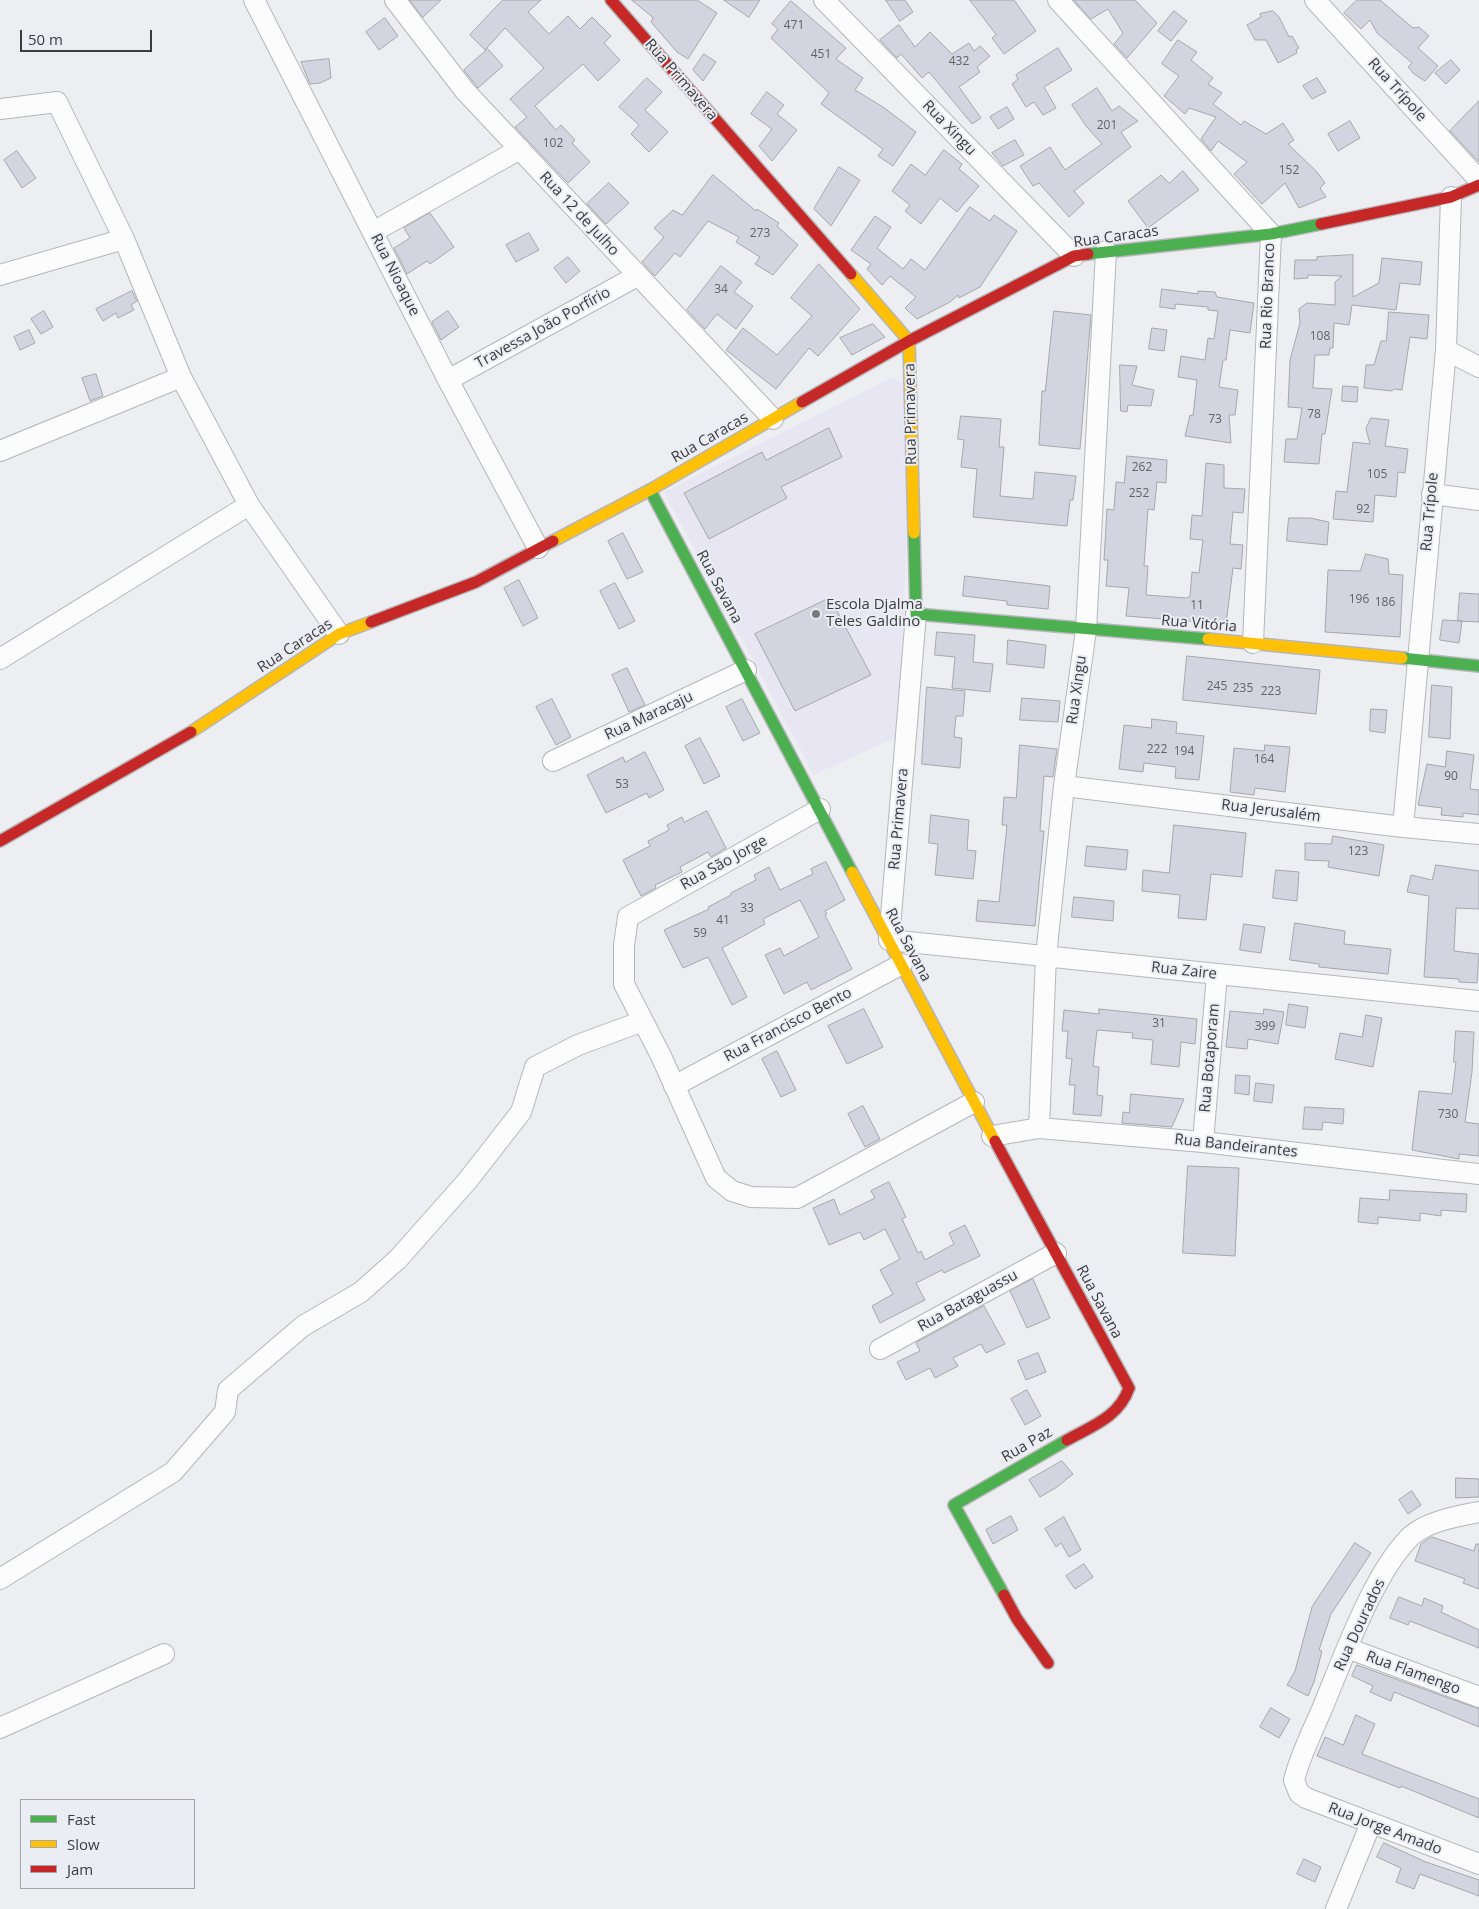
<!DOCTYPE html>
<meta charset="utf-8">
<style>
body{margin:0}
#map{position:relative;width:1479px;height:1909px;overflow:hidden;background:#edeef2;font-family:"Open Sans",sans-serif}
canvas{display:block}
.legend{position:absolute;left:20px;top:1799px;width:175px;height:90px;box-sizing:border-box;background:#ebedf4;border:1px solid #a5a6ac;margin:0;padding:6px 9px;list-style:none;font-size:15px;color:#3c3c3f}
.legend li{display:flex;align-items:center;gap:10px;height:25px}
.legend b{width:25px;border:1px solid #a5a6ac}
.scale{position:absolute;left:20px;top:30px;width:132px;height:22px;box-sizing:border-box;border:2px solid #3c3c3f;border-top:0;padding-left:6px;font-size:15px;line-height:18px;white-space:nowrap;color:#3c3c3f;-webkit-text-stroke:4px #ebedf4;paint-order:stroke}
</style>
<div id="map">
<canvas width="1479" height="1909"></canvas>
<ul class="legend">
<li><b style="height:6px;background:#4caf50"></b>Fast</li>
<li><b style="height:6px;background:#ffc107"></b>Slow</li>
<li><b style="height:6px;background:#c62828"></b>Jam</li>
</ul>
<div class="scale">50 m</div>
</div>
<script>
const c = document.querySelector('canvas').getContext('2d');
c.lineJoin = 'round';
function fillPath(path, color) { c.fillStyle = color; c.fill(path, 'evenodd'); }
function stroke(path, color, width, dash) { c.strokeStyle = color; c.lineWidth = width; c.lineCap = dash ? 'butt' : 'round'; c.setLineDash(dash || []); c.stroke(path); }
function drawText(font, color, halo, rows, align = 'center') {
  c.font = font + ' "Open Sans",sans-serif'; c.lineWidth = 4; c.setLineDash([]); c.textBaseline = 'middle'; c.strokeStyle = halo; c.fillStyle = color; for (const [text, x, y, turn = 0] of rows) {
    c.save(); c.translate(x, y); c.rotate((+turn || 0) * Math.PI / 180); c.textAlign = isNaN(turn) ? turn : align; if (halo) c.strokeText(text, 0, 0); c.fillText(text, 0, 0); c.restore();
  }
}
const education = new Path2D(`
 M891 378 912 386 899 736 814 775 664 492Z`);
const building = new Path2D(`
 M410 0H441L423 17Z
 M503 0H541L528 12 549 34 568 16 580 29 592 17 611 36 604 43 620 60 598 81 583 64 535 106 556 130 561 125 575 140 572 143 590 162 568 183 515 127 527 117 510 99 544 68 505 28 485 50 470 35Z
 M632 0H697L717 13 688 59 677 52 651 22 653 18Z
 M724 0H760L749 17Z
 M886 0H905L913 12 900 21Z
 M970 0H1014L1036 31 1004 54 992 38 996 35Z
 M1074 0H1135L1157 23 1127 58 1114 44 1123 33 1108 9 1091 19Z
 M1357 0H1380L1413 28 1419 27 1429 36 1418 48 1438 66 1425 81 1414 74 1408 67 1412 63 1377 33 1370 20 1361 29 1344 13Z
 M791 1 846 48 836 59 863 78 855 90 883 107 916 132 893 166 878 156 883 149 821 104 829 93 771 38 778 29 772 24Z
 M1174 11 1187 21 1171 41 1158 31Z
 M1273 11 1279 17 1289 37 1292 36 1299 48 1296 50 1297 53 1278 63 1266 40H1255L1247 25 1261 17 1260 14Z
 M385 18 398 36 379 50 366 32Z
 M899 25 915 47 930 32 952 54 969 43 974 51 980 46 990 56 977 67 980 72 959 87 981 118 972 124 929 72 922 78 901 54 897 58 880 40Z
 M1178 40 1197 52 1191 60 1213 78 1208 84 1222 93 1213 104 1241 125 1244 121 1266 134 1283 123 1294 140 1288 144 1317 172 1325 183 1320 188 1326 197 1299 208 1285 183 1262 204 1234 174 1247 162 1218 141 1211 151 1201 139 1216 117 1189 108 1185 114 1164 96 1179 76 1162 64Z
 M1058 48 1072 70 1044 87 1056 108 1043 115 1034 102 1026 107 1012 84 1018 79 1016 75Z
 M488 49 503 66 478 88 464 70Z
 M704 54 716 62 703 81 693 70Z
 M329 59 331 78 320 83 310 84 301 62Z
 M1451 60 1460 70 1446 84 1435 73Z
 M647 78 662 92 645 110 668 132 649 152 631 134 639 125 619 107Z
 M1317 78 1326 92 1312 99 1303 86Z
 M1097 88 1112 111 1119 106 1138 121 1121 132 1131 147 1074 191 1084 203 1069 217 1039 183 1033 186 1020 166 1050 147 1065 170 1102 144 1086 126 1072 105Z
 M767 92 784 105 777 114 797 130 772 161 759 146 772 129 751 114Z
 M1479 101V162L1450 131Z
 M1007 107 1014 119 998 129 990 117Z
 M1350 121 1360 138 1338 151 1328 134Z
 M1015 140 1024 155 1003 166 992 153Z
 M944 150 962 164 959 169 979 186 957 212 940 198 921 224 905 211 910 205 892 191 911 164 925 175Z
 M17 151 36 178 22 188 4 160Z
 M839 167 860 180 831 226 814 209Z
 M1183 171 1199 190 1148 228 1128 201 1161 175 1169 183Z
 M713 175 756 211 757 209 779 223 777 226 798 245 773 275 755 264 760 257 736 242 739 237 708 221 680 257 675 253 655 276 642 262 664 237 654 228 673 210 682 215Z
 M609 183 629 203 606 224 587 204Z
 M970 207 990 221 994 215 1017 231 980 287 959 298 958 295 950 302 917 319 905 308 916 297 890 276 882 285 867 269 871 264 851 250 875 216 891 227 877 248 903 269 911 259 925 270Z
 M430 213 454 247 430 264 427 261 407 274 394 248 410 238 404 228Z
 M529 233 539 250 516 262 506 245Z
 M1353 255V297L1379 283 1382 258 1422 262 1420 285 1400 283 1396 310 1352 305 1349 325 1334 323 1333 348H1330L1329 355H1315L1313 388 1332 389 1325 434H1322L1319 464 1284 462 1286 439H1297L1302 408 1288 407 1290 360 1300 323 1299 309 1307 303 1335 305V282L1342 276 1308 275V278L1294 279 1295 260H1317V257Z
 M568 257 580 271 566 283 554 268Z
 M819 264 860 309 818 356 809 348 776 389 726 350 743 328 777 355 812 316 791 298Z
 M721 266 742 282 734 292 753 306 736 329 717 314 705 329 687 310Z
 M1162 289 1198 294V291L1215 292 1217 297 1254 303 1250 333 1230 330 1226 360H1223L1219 387 1238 390 1235 415H1229L1231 443 1185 436 1190 415 1193 416 1197 380 1178 377 1181 356 1205 360 1208 338 1214 339 1218 311 1208 310V307L1175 304V309L1160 307Z
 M132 291 137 301 131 305 134 310 118 318 116 313 103 321 96 309Z
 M44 311 53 327 41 334 31 319Z
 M448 311 459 327 441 340 432 322Z
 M1054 311 1091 315 1080 449 1039 445 1042 391H1045Z
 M1389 312 1429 315 1427 339 1410 337 1402 390 1394 389 1392 391 1364 388 1366 365H1374L1381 341H1386Z
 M873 324 885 337 852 355 840 338Z
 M1152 328 1167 330 1164 351 1149 349Z
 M29 330 35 343 20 350 14 337Z
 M1120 365 1137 366 1132 385 1154 390 1151 406 1128 405 1127 412 1121 411Z
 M96 374 103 396 90 401 82 378Z
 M1343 386 1358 387 1357 402 1342 401Z
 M961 416 1001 419 999 447H1004L1000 496 1033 499 1035 472 1076 476 1073 500H1070L1067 526 973 517 977 469 961 467 964 440 958 439Z
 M1371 418 1389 420 1385 446 1408 449 1405 473 1398 472 1396 497 1375 495 1373 522 1333 519 1336 491 1347 492 1353 442 1370 444 1366 429Z
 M829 428 842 457 781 487 787 498 709 539 684 493 762 452 766 460Z
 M1127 456 1167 460 1166 483 1157 482 1154 510 1148 509 1144 566H1148L1146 595 1187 598 1190 596 1192 572 1199 573 1203 540 1190 539 1192 515 1202 516 1206 463 1224 465V488L1245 489 1243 513 1233 512 1230 544 1243 545 1241 569 1233 568 1226 624 1126 616 1129 588 1106 586 1108 560H1104L1107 509 1114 510 1116 482 1124 483Z
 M1289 518H1310L1329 522 1327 545 1287 541Z
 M623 533 643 572 627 579 608 541Z
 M1366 554 1388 559 1389 574 1403 575 1400 637 1325 632 1328 570 1360 571Z
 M965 576 1050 586 1048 609 1007 605V601L963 596Z
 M519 580 538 618 523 626 504 588Z
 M615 583 635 621 619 629 600 591Z
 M1460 593 1479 594V622L1458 621Z
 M830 598 871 675 795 711 755 634Z
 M1443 620 1462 621 1459 643 1440 640Z
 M937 632 975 635 973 662 993 664 990 692 952 688 955 657 935 655Z
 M1008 640 1046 645 1044 668 1007 664Z
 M1187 656 1320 670 1316 714 1183 700Z
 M627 668 645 705 629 712 612 675Z
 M1432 685 1452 687 1450 739 1429 737Z
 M927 687 965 691 963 716H956L954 737 962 738 960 768 922 764Z
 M1022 698 1060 701 1058 722 1020 720Z
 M552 699 571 737 556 745 536 707Z
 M742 699 760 733 743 741 726 707Z
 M1371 709 1387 710 1385 733 1370 731Z
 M1152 719 1177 722 1176 733 1204 736 1199 780 1175 778 1176 767 1144 763 1143 772 1119 769 1124 725 1151 728Z
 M700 738 720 776 704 784 685 746Z
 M1020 745 1057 749 1053 777 1044 776 1040 831H1044L1035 926 976 921 978 900 999 902 1007 825H1002L1004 797 1016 798Z
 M1265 745 1290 747 1285 792 1255 788 1254 795 1230 792 1234 748 1264 751Z
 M1447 751 1474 755 1470 789 1479 790V815L1463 813V817L1441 815 1442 808 1418 805 1427 764 1445 767Z
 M645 752 664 790 649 798 647 793 606 813 587 775 623 757 625 762Z
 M707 811 726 848 711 857 708 852 680 867 682 872 655 885 656 888 641 896 623 860 650 846 648 841 669 830 667 825 682 817 684 822Z
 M931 815 969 820 967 850 976 851 973 879 935 875 938 844 929 843Z
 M1174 825 1246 833 1242 877 1211 874 1206 920 1178 918 1180 895 1142 891 1143 870 1169 873Z
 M1333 836 1384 845 1379 876 1328 867 1329 861 1305 860V843L1331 844Z
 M1087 846 1128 850 1126 870 1085 866Z
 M826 862 845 900 825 911 827 914 825 915 852 969 811 990 807 982 784 994 765 955 780 948 784 956 819 937 800 900 763 919 765 924 722 948 747 997 732 1005 708 957 683 968 664 930 709 909 708 907 731 895V893L756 880 754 875 769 867 780 890 813 874 811 869Z
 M1436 865 1479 871V909L1456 908 1454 951 1479 954 1477 983 1459 982V979L1424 977 1429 896 1407 892 1411 875 1432 880Z
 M1276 870 1299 872 1297 901 1273 898Z
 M1074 897 1114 901 1113 921 1072 917Z
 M1295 923 1345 931 1344 944 1391 949 1388 974 1319 967V964L1290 960Z
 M1244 924 1265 927 1261 953 1240 950Z
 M1289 1004 1308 1007 1305 1028 1286 1025Z
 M864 1009 883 1047 847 1064 828 1026Z
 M1099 1009 1197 1019 1195 1044 1181 1042 1179 1067 1151 1064 1153 1040 1132 1038 1133 1033 1097 1030 1093 1066 1099 1067 1097 1095 1103 1096 1101 1116 1073 1114 1075 1085H1069L1072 1059 1066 1058 1068 1031H1062L1064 1010 1099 1014Z
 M1264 1009 1284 1012 1278 1044 1248 1039 1247 1049 1226 1047 1230 1011 1263 1014Z
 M1366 1015 1382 1018 1373 1067 1335 1059 1340 1033 1362 1037Z
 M1456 1031 1474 1032 1472 1072 1465 1122 1479 1124V1156L1459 1154V1159L1412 1150 1419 1091 1452 1094 1456 1062H1454Z
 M777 1051 796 1090 781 1097 762 1059Z
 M1236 1075 1250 1076 1249 1095 1235 1093Z
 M1256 1083 1274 1085 1272 1103 1254 1101Z
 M1131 1094 1184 1099 1172 1127 1122 1123 1123 1112 1129 1113Z
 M863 1106 880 1139 865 1147 848 1114Z
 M1305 1107 1344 1109 1343 1124 1323 1122 1322 1130 1303 1129Z
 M1188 1166 1239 1168 1235 1256 1183 1253Z
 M889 1182 906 1217 902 1219 918 1253 921 1251 925 1260 954 1244 949 1233 965 1225 980 1256 944 1273 942 1270 916 1283 925 1300 880 1323 872 1306 893 1294 880 1270 900 1259 885 1229 864 1240 860 1232 829 1245 813 1208 834 1199 840 1215 875 1198 871 1191Z
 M1390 1190 1467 1194 1466 1212 1441 1210V1216L1420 1213V1221L1378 1217V1224L1358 1222 1360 1198 1389 1200Z
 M1033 1279 1050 1318 1027 1328 1010 1291Z
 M984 1306 1005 1344 986 1353 981 1344 953 1358 958 1366 935 1378 930 1368 906 1380 897 1362 920 1351 916 1343Z
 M1038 1353 1046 1372 1026 1380 1018 1361Z
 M1027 1390 1041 1416 1025 1425 1011 1399Z
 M1062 1461 1073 1474 1057 1487 1040 1497 1029 1480Z
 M1456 1478 1479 1479V1497L1456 1498Z
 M1412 1491 1421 1505 1408 1514 1399 1500Z
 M1011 1516 1018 1530 993 1544 986 1530Z
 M1064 1517 1081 1550 1069 1557 1061 1543 1056 1547 1045 1529Z
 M1432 1537 1474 1551 1476 1544H1479V1589L1463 1583 1465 1579 1415 1561 1421 1544Z
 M1355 1543 1371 1553 1331 1614 1319 1650 1322 1651 1314 1682 1308 1696 1287 1685 1295 1671 1312 1607Z
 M1084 1564 1093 1577 1075 1589 1066 1576Z
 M1399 1597 1422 1606 1424 1598 1443 1606 1441 1612 1479 1630V1648L1410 1621 1408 1625 1390 1618Z
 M1357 1665 1479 1709V1727L1394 1692 1391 1701 1370 1692 1373 1686 1352 1676Z
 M1271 1708 1290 1719 1279 1738 1260 1727Z
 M1356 1715 1375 1724 1362 1754 1479 1799V1818L1401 1786 1400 1788 1317 1756 1325 1737 1343 1745Z
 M1384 1843 1426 1862 1479 1880V1896L1420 1874 1414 1889 1396 1882 1401 1868 1377 1857Z
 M1304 1859 1321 1867 1315 1882 1297 1874Z`);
const street = new Path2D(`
 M254 0 448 380 538 548
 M395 0 465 91 773 419
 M824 0 1074 256
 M1058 0 1271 234 1253 643
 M1315 0 1479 180
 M0 109 57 102 124 239 181 377 249 505 339 634
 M373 232 520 149
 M0 275 124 239
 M1446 350 1479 367
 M448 380 637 276
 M0 451 181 377
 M1432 494 1479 500
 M916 614 889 940 1479 1001
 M0 659 249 505
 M553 761 746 670
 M1064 786 1403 827 1479 834
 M820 809 628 917 624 945V984L661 1056 716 1178 732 1191 751 1197 797 1198 974 1102
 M1403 827 1446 350 1451 197
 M674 1086 902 964
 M1039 1128 1046 956 1064 786 1086 630 1106 251
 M992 1136 1039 1128 1203 1142 1479 1174
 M1203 1142 1217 974
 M880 1349 1056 1253
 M1479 1512C1458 1516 1428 1521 1411 1536 1373 1573 1343 1659 1322 1709 1312 1732 1300 1756 1294 1780L1299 1793 1306 1798 1479 1864
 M0 1579 173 1472 225 1412 228 1390 303 1326 361 1292 398 1259 468 1180 521 1112 535 1067 578 1045 643 1021
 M1347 1648 1479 1697
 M0 1728 164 1654
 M1336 1909 1371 1823`);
const fast = new Path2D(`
 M1088 254 1271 234 1321 224
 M650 490 852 872
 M914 533 916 614 1208 639
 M1402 658 1479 666
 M1004 1595 954 1505 1067 1440`);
const slow = new Path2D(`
 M851 274 909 341 914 533
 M553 541 650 490 802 402
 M1208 639 1402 658
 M191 732 339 634 371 622
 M852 872 995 1141`);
const jam = new Path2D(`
 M611 0 851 274
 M1321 224 1451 197 1479 185
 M802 402 909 341 1074 256 1088 254
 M371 622 476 582 553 541
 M0 841 191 732
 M995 1141 1129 1388C1119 1417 1092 1426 1067 1440
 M1004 1595 1017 1619 1048 1663`);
const markers = [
 [816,614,5,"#7a7a7e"]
];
const numberNames = [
 ["471",794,26],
 ["451",821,55],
 ["432",959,62],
 ["201",1107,126],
 ["102",553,144],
 ["152",1289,171],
 ["273",760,234],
 ["34",721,290],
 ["108",1320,337],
 ["78",1314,415],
 ["73",1215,420],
 ["262",1142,468],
 ["105",1377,475],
 ["252",1139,494],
 ["92",1363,510],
 ["196",1359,600],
 ["186",1385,603],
 ["11",1197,606],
 ["245",1217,687],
 ["235",1243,689],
 ["223",1271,692],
 ["222",1157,750],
 ["194",1184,752],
 ["164",1264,760],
 ["90",1451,777],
 ["53",622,785],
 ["123",1358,852],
 ["33",747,909],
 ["41",723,921],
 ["59",700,934],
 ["31",1159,1024],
 ["399",1265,1027],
 ["730",1448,1115]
];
const streetNames = [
 ["Rua Primavera",681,80,49],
 ["Rua Trípole",1397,90,48],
 ["Rua Xingu",949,128,46],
 ["Rua 12 de Julho",579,214,47],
 ["Rua Caracas",1116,237,-8],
 ["Rua Nioaque",395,275,63],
 ["Rua Rio Branco",1268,296,-88],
 ["Travessa João Porfírio",543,328,-29],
 ["Rua Primavera",911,414,-91],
 ["Rua Caracas",710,438,-30],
 ["Rua Trípole",1430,512,-85],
 ["Rua Savana",719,587,62],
 ["Rua Vitória",1199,624,5],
 ["Rua Caracas",295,646,-33],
 ["Rua Xingu",1077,690,-82],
 ["Rua Maracaju",649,716,-25],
 ["Rua Jerusalém",1271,811,7],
 ["Rua Primavera",899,819,-85],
 ["Rua São Jorge",724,863,-29],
 ["Rua Savana",908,945,62],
 ["Rua Zaire",1184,971,6],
 ["Rua Francisco Bento",788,1025,-28],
 ["Rua Botaporam",1210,1058,-85],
 ["Rua Bandeirantes",1236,1146,6],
 ["Rua Bataguassu",968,1301,-29],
 ["Rua Savana",1099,1302,62],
 ["Rua Paz",1027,1445,-30],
 ["Rua Dourados",1360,1625,-65],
 ["Rua Flamengo",1413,1673,20],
 ["Rua Jorge Amado",1385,1829,21]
];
const poiNames = [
 ["Escola Djalma",826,605],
 ["Teles Galdino",826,622]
];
fillPath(education, '#e9e6f4');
fillPath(building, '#d2d4df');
stroke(building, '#a6a7aa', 1);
stroke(street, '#b5b6b9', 22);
stroke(fast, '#b5b6b9', 14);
stroke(slow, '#b5b6b9', 14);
stroke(jam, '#b5b6b9', 14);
stroke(street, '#fcfcfd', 20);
stroke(fast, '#4caf50', 11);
stroke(slow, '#ffc107', 11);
stroke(jam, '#c62828', 11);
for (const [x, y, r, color] of markers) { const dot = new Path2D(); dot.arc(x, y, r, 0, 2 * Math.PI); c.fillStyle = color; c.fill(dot); stroke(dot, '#ebedf4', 2); }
drawText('12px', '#626267', null, numberNames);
drawText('15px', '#3c3c3f', '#ebedf4', streetNames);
drawText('15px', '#3c3c3f', '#ebedf4', poiNames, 'left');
</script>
